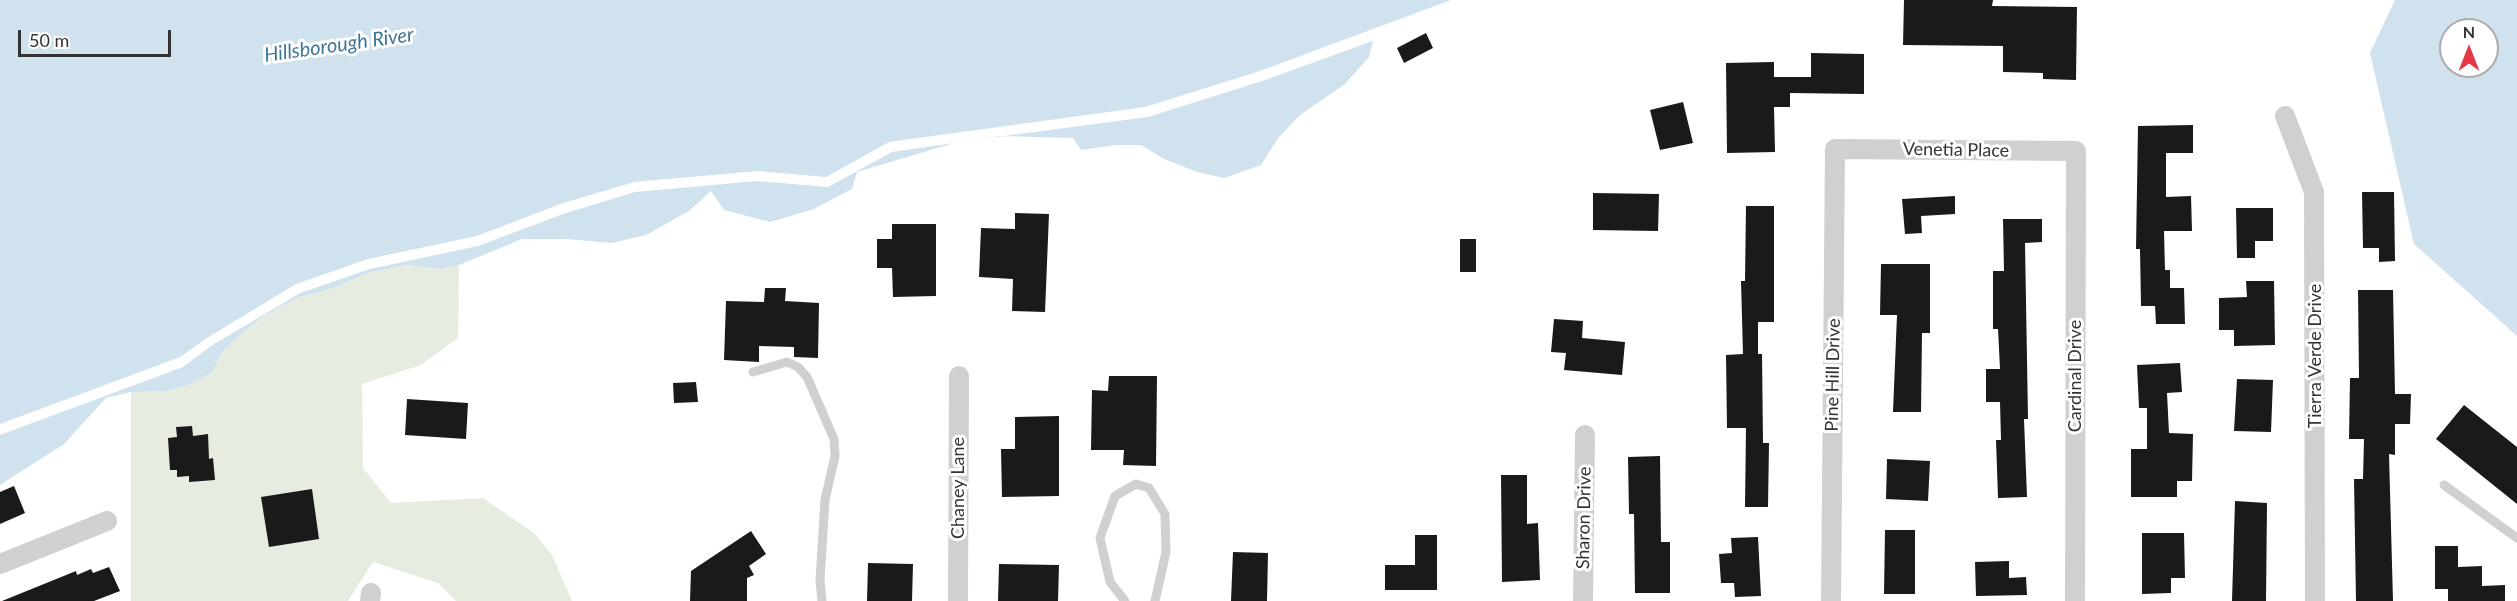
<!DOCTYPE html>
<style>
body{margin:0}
#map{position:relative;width:2517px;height:601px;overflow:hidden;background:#fff;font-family:Lato,sans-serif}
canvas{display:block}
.north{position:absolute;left:2439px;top:18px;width:60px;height:60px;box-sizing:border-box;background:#fff;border:2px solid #adadad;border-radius:50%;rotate:0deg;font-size:16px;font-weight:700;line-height:24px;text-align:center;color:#333}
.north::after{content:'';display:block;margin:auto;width:21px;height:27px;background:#e63946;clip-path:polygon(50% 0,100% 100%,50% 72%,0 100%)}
.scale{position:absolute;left:18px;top:30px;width:153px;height:27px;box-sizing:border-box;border:3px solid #333;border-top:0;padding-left:8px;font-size:18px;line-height:21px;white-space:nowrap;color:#333;-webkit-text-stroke:4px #fff;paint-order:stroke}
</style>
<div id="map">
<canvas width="2517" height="601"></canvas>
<div class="north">N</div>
<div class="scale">50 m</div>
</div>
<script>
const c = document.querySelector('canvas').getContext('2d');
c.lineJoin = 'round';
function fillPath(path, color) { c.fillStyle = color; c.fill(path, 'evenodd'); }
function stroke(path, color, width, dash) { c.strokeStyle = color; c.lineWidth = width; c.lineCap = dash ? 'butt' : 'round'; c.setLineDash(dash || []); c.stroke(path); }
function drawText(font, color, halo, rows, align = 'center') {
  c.font = font + ' Lato,sans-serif'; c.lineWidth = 6; c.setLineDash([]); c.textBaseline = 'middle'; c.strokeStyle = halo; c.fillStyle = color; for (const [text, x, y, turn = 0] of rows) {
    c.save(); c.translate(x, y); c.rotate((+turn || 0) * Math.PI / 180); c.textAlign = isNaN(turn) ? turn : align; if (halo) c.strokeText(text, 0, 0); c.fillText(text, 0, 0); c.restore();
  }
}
const green = new Path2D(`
 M407 265 442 269 459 265 458 338 421 365 362 384 363 468 391 503 483 498 534 533 552 555 572 601H456L438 583 373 562 348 601H131V392L167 391 191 384 212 373 222 352 241 334 265 315 299 297 331 289 368 273Z`);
const water = new Path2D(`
 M0 0H1451L1260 71 1145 107 889 142 826 177 757 171 634 182 560 204 477 236 368 259 296 284 207 338 180 357 0 424Z
 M2395 0H2517V336L2414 244 2370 53ZM2451 30H2487V66H2451Z
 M1373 41 1369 57 1345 84 1299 116 1278 138 1261 165 1224 178 1197 172 1164 159 1141 145H1117L1081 150 1073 138 1000 136 974 140 1148 117 1262 81Z
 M954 143 857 172 852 189 814 209 770 222 724 210 711 191 689 211 646 235 612 243 566 239H522L459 265 442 269 407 265 368 273 331 289 299 297 265 315 241 334 222 352 212 373 191 384 167 391 131 392 106 398 64 444 0 485V435L183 367 211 346 300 293 370 269 478 246 563 214 635 192 757 181 828 187 892 152Z`);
const building = new Path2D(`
 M1904 0H1993L1992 6 2077 7 2076 80 2043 79V73L2003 72V46L1903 45Z
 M1426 33 1433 48 1404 63 1397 48Z
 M1811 53 1864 54V94L1790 93V107H1774L1775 152 1727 153 1726 63 1774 62V77H1811Z
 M1683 102 1693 143 1660 150 1650 110Z
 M2193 125V153H2166V197L2191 196 2192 231H2164L2165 270H2170V288H2184L2185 324H2156L2155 306H2141L2140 249H2136L2138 126Z
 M2362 192H2394L2395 261 2379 262V248H2363Z
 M1593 193 1659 194 1658 231 1593 230Z
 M1955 196V214L1921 216 1922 233 1905 234 1902 199Z
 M1746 206H1774V322H1758V354H1762L1763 443H1769L1768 507H1745L1746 428H1727L1726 355 1743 354 1741 281H1745Z
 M2236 208H2273V241H2255V258H2237Z
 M1015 213 1049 214 1045 312 1012 311 1013 279 979 277 981 228 1015 229Z
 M2003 219H2042V242L2025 243 2028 419H2024L2027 497 1998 498 1996 440H2001L2000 402H1986V369H2000L1998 329H1993V271H2004Z
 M892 224H936V296L893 297 892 268H877V239H892Z
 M1460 239H1476V272H1460Z
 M1881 264H1930V333H1922L1921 412H1893L1897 315H1880Z
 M2246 281H2274L2275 345 2234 346V330H2219V298L2247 297Z
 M765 288H786L785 301 819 303 818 358 794 357V347L759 346V362L724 360 726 301 764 302Z
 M2358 290H2393L2395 394H2411L2410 424H2395V455L2389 454 2393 601H2356L2354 479H2363L2364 439H2349L2350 378H2359Z
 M1554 319 1583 321 1582 338 1625 342 1622 375 1564 370 1566 353 1551 352Z
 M2180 363 2182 392 2167 393 2169 433 2193 434 2192 481H2177V497H2131V449H2147V408H2139L2137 365Z
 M1109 376H1157L1156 466 1123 465 1124 450H1091L1092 390 1108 391Z
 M2237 379 2273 380 2271 432 2234 431Z
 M696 382 698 402 674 403 673 383Z
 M407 399 468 403 466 439 405 435Z
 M2464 405 2517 447V504L2436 439Z
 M1059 416V496L1002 497 1001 449H1015V417Z
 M192 426 193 436 208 434 209 459 213 458 215 480 189 482V476L177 477V470H170L168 438 177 437 176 427Z
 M1660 456 1661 542H1670V593H1635L1634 514H1629L1628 457Z
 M1887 459 1930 461 1928 501 1886 499Z
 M1501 475H1527V524L1538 523 1540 580 1502 582Z
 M14 486 25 513 0 524V492Z
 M312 489 319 539 269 547 261 497Z
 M2235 501 2267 503 2266 601H2232Z
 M1885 530H1915V594H1884Z
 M751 531 766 554 749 566 754 575 747 578V601H690L691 571Z
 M2142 533H2184L2185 578H2171V593L2142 594Z
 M1415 535H1437V590H1385V565H1415Z
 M1758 537 1761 596 1735 597 1734 583H1721L1719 554 1732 553 1731 538Z
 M2435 546H2458V567L2482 566V586L2505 585V601H2448V589H2435Z
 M1233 552 1268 553 1267 601H1231Z
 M2009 561V578L2026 577 2027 595 1976 596 1975 562Z
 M868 563 913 564 912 601H867Z
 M999 564 1059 565 1058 601H998Z
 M109 567 120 591 94 601H2L76 571 77 575 91 569 93 573Z`);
const service = new Path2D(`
 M753 372 787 362 798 367 807 377 834 439 835 456 825 500 820 580 822 601
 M2444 485 2517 538
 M1125 601 1110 582 1100 538 1115 496 1136 484 1149 488 1165 514 1166 552 1155 601`);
const minor = new Path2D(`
 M2285 116 2314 192 2315 601
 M0 564 107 521
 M370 601 371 593
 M958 601 959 376
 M1583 601 1585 435
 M1831 601 1835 149 2076 151 2075 601`);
const streetNames = [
 ["Venetia Place",1956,150,1],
 ["Tierra Verde Drive",2315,356,-90],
 ["Pine Hill Drive",1833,375,-89],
 ["Cardinal Drive",2075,376,-90],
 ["Chaney Lane",958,488,-90],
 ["Sharon Drive",1584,518,-89]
];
const waterNames = [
 ["Hillsborough River",339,45,-8]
];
fillPath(green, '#e6ecdf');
fillPath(water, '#cfe2ee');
fillPath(building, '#1a1a1a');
stroke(service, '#d0d0d0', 9);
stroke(minor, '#d0d0d0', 20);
drawText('18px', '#333', '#fff', streetNames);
drawText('italic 20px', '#3f7597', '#fff', waterNames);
</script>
